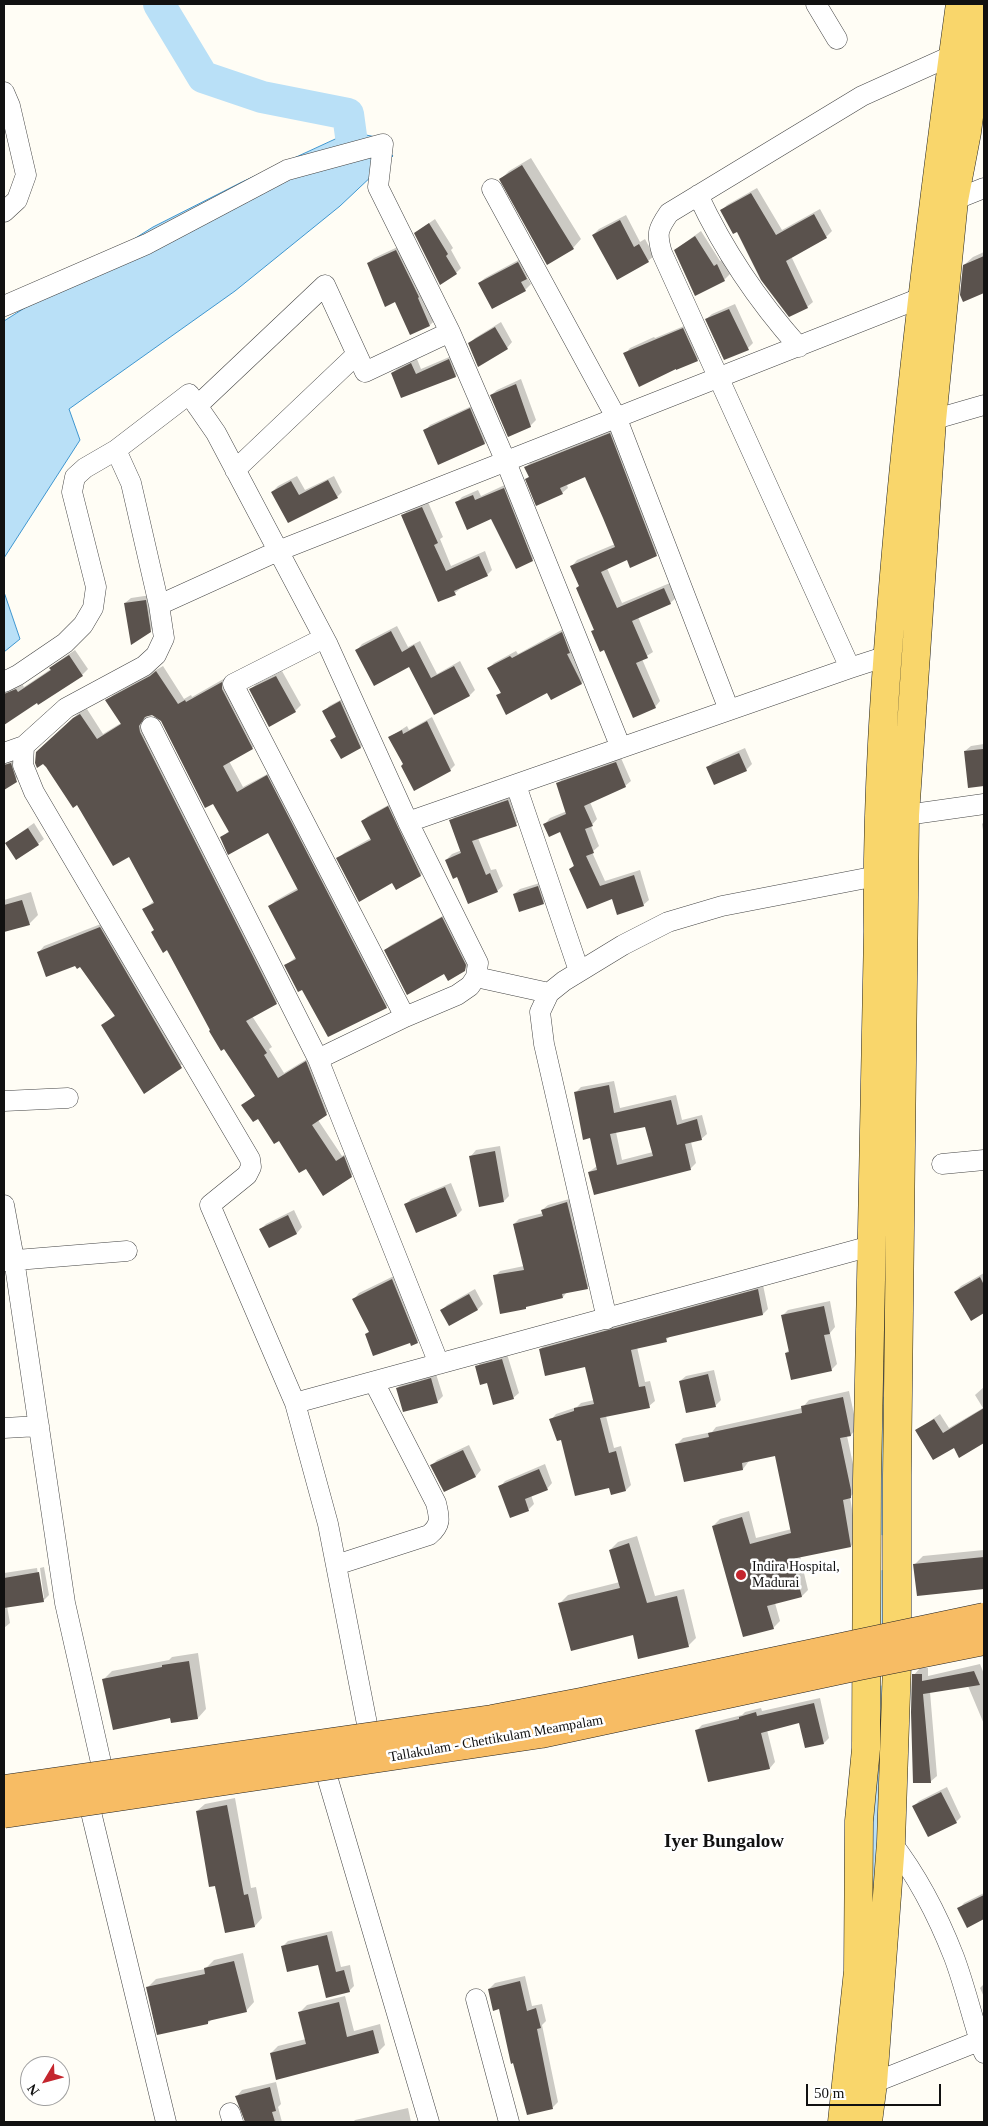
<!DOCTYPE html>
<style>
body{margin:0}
#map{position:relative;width:988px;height:2126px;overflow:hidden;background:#fffdf5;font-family:Georgia,serif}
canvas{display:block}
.frame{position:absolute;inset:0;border:5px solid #111;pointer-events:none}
.north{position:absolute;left:20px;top:2056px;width:50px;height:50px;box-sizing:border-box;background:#fff;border:1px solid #a0a0a0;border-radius:50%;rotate:233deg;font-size:14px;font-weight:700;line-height:20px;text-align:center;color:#111}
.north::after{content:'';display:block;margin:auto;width:18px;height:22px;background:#c4262e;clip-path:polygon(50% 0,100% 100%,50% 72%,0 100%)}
.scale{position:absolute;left:806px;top:2084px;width:135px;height:22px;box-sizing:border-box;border:2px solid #111;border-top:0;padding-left:6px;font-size:15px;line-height:18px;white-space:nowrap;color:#111;-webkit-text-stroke:4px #fff;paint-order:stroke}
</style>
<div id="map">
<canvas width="988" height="2126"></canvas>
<div class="frame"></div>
<div class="north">N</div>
<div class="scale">50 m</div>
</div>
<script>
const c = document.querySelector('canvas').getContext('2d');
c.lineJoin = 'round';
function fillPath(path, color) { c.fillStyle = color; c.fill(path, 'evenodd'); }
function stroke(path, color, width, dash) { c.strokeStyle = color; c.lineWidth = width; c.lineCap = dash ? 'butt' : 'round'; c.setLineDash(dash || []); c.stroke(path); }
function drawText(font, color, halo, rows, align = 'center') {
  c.font = font + ' Georgia,serif'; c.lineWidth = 5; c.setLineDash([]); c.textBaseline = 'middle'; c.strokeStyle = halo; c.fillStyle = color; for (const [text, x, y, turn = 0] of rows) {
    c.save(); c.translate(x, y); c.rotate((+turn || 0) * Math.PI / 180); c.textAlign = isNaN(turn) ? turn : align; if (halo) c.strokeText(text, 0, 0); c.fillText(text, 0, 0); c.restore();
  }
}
const water = new Path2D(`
 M351 132 376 137 393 156 340 206 235 291 69 409 80 440 4 558V321L153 227 242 182Z
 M4 592 20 639 4 652Z`);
const shadow = new Path2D(`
 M531 158 581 239 573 248 500 180 509 171Z
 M757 188 782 230 820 209 832 231 826 237 791 256 813 302 807 307 737 231 722 210 727 205Z
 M626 215 640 242 645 239 654 256 648 261 593 235 599 229Z
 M435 219 453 248 451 250 461 268 456 273 415 233Z
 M701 231 720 261 722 260 730 274 724 280 675 250Z
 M402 245 435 320 430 325 396 301 368 263 374 258Z
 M984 252V291L964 300V265L973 257Z
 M524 257 532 272 527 277 531 284 525 290 479 283 485 278Z
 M735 304 753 343 748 348 706 319 712 314Z
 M501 322 512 342 507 348 469 344 475 338Z
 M689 324 703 354 697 360 625 354 630 348 654 337 655 338Z
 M454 355 461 370 456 376 402 396 392 373 398 368 417 359 421 369Z
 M521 379 536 420 530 426 491 395 497 390Z
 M476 404 490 438 485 443 439 463 425 431 430 425Z
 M615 428 662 549 656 555 628 559 607 568 622 603 670 583 676 598 670 603 638 617 653 652 642 659 660 701 655 707 604 649 592 631 595 629 572 566 577 560 615 544 586 476 567 485 568 488 562 493 527 479 530 476 526 467 531 462Z
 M297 476 305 490 334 476 342 492 337 497 288 522 272 492 278 486Z
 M509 483 538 555 532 560 492 518 457 502 462 497 478 490 481 496Z
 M428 502 443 537 440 539 451 566 485 551 492 570 487 575 461 588 455 593 439 601 402 516 408 510Z
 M151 595 156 625 150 631 125 603 131 598Z
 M397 626 408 647 420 641 437 674 460 661 475 690 470 695 435 713 410 666 357 650 362 644Z
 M567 627 587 677 582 683 551 699 547 691 498 696 501 692 489 668 494 663 516 651 518 654Z
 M75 650 88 669 82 675 4 723V687L10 689 22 684 24 687 51 669 56 663Z
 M163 666 184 699 191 695 192 697 227 677 258 742 252 748 229 761 243 787 273 771 392 1001 386 1007 302 989 286 965 296 957 269 907 275 901 298 888 269 831 221 838 230 830 162 721 158 716 146 715V726L282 997 276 1003 252 1016 272 1047 269 1049 284 1073 312 1056 333 1108 318 1120 342 1156 350 1152 357 1170 351 1176 306 1167 258 1117 243 1105 256 1095 211 1030 144 909 154 901 129 856 43 746 80 712 87 709 103 734 121 723 107 701 113 695Z
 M282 671 301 705 295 711 269 725 251 689 256 684Z
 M346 697 366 741 361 747 341 758 332 740 337 735 324 712 329 706Z
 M432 717 455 765 450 770 404 764 390 737 407 726 409 730Z
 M984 744V785L969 786 965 751 971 746Z
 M745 748 752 764 746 770 708 767 713 762Z
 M4 755 18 757 23 773 4 789Z
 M621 758 631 781 625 786 590 802 597 819 591 826 599 846 592 852 605 881 640 870 649 900 643 905 613 897 571 869 574 865 561 830 545 824 550 818 567 811 558 783 563 778Z
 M514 795 522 819 516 824 478 838 491 870 496 869 503 886 497 891 458 876 446 860 452 854 462 850 451 821 456 815Z
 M394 802 426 869 421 875 397 888 393 882 338 859 344 853 371 838 362 821 368 816Z
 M984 822V836L982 824Z
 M34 823 44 839 38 844 6 843Z
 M543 882 549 897 543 903 514 894 520 889Z
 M31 892 38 915 29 924 4 931V900Z
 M448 913 470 964 464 970 445 972 385 950 391 945Z
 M106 922 188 1060 144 1092 103 1025 115 1015 81 965 38 953 44 946Z
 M614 1081 620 1108 676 1095 682 1120 702 1115 707 1134 701 1139 691 1142 696 1163 691 1168 594 1193 589 1172 597 1166 591 1137 576 1092 581 1087ZM646 1125 653 1152 622 1160 616 1132Z
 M500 1146 509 1196 504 1201 471 1156 476 1150Z
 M451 1183 462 1210 457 1215 406 1204 411 1199Z
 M573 1198 593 1283 587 1288 567 1292 563 1297 495 1276 500 1271 524 1266 514 1224 519 1219 543 1213 542 1210 548 1205Z
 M294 1210 302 1227 297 1233 269 1246 261 1229 266 1224Z
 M984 1273V1312L971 1319 955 1292 961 1286Z
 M398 1274 423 1337 417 1342 367 1334 370 1331 354 1299 359 1293Z
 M763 1285 768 1309 763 1314 671 1335 666 1340 637 1347 645 1382 650 1381 655 1401 649 1406 606 1416 614 1448 621 1446 631 1485 626 1490 612 1494 610 1486 562 1438 551 1420 556 1414 577 1407 581 1403 594 1400 586 1366 540 1349 546 1344Z
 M475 1289 483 1304 478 1309 450 1325 442 1310 447 1305Z
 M830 1301 835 1327 830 1333 837 1364 831 1370 786 1353 790 1349 782 1316 788 1310Z
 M507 1354 519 1393 513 1398 488 1381 477 1367 482 1361Z
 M714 1370 721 1400 715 1406 680 1381 686 1376Z
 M436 1374 443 1396 437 1402 397 1388 403 1383Z
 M984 1387V1442L960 1456 954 1446 917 1430 940 1414 949 1428 983 1408 975 1395Z
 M849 1391 857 1428 851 1435 847 1436 857 1483V1490L850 1497 857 1540 851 1546 800 1556 808 1590 802 1596 775 1603 780 1621 773 1628 713 1526 720 1519 749 1511 756 1538 792 1529 776 1455 749 1461 743 1469 676 1445 683 1438 712 1432 716 1427 802 1408 809 1400Z
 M469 1445 481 1470 476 1476 444 1490 432 1465 437 1460Z
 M545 1464 552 1483 547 1489 531 1495 534 1504 528 1510 500 1487 505 1481Z
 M637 1536 655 1596 684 1589 696 1638 688 1646 560 1603 568 1595 620 1582 610 1550 618 1542Z
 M984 1550V1588L918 1594 914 1565 923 1556Z
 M44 1567 49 1595 43 1601 7 1606 10 1623 4 1628V1573L37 1568 42 1598H44L40 1568Z
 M198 1653 206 1709 198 1718 171 1717 104 1679 112 1671 169 1660 172 1657Z
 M980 1664 984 1674V1724L968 1686 930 1692 937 1776 930 1782 914 1675 920 1668H928V1676Z
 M820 1698 829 1738 824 1743 806 1747 800 1722 767 1730 775 1762 770 1768 709 1781 697 1730 702 1725 742 1715 745 1712 761 1708 762 1711Z
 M947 1787 961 1817 956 1822 914 1806 919 1801Z
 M235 1798 251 1888 256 1887 262 1918 255 1926 226 1932 197 1811 205 1804Z
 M984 1893V1918L967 1926 959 1909 964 1903Z
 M332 1931 341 1967 350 1965 354 1986 349 1991 319 1964 282 1947 288 1941Z
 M243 1953 254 2002 246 2011 212 2019 208 2023 147 1988 156 1979 205 1969 214 1960Z
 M525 1976 532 2006 542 2004 546 2021 542 2025 558 2102 553 2107 528 2113 500 2008 489 1989 495 1983Z
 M984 1984V1997L980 1988Z
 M345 1996 354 2031 380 2024 385 2045 378 2052 271 2053 278 2046 306 2039 300 2012 307 2005Z
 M276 2082 281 2104 278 2107 282 2122H247L237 2096 242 2090Z
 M408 2108 411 2122H353L355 2120Z`);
const canal = new Path2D(`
 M884 1526 883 1465 885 1406
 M880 1614 885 1599V1579
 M875 1887 882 1695`);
const river = new Path2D(`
 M159 4 203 77 262 97 348 114 353 151 332 165`);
const building = new Path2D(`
 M522 165 574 249 547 265 499 179Z
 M751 193 776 235 814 214 827 238 786 261 808 308 789 317 761 280 737 232 733 234 720 210Z
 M620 220 634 247 639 244 649 262 617 280 592 235Z
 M429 223 448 254 446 256 457 274 440 285 414 233Z
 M695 236 714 266 717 264 725 281 695 296 674 250Z
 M396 250 419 297 418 298 430 326 410 335 395 302 385 307 367 263Z
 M984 256V293L963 302 960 295 963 265Z
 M518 262 527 279 521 282 526 291 492 309 478 283Z
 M729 309 749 350 724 360 705 319Z
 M495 327 508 349 478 367 468 343Z
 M683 328 698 361 676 370V369L639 387 623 353Z
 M449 359 456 377 401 398 391 373 411 363 416 374Z
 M516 384 531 427 508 437 490 395Z
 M470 408 485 444 438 465 423 430Z
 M610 433 657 556 630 568 627 560 601 572 617 608 664 588 671 604 632 621 648 658 636 663 656 708 633 718 604 650 600 652 591 631 594 630 576 588 579 586 570 566 615 547 603 518 585 477 560 488 563 494 536 506 525 479 529 477 524 467Z
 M328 480 338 498 288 523 271 492 291 481 299 495Z
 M504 488 533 561 516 569 491 519 467 530 455 502 473 495 475 500Z
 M422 507 438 543 434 545 446 571 479 556 488 576 454 591 456 595 438 602 401 515Z
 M146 600 151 632 131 645 124 603Z
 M391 631 402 652 414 645 431 678 454 666 470 696 434 715 409 667 374 686 355 650Z
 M562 632 570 653 567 654 582 684 551 700 547 693 506 715 496 695 501 693 487 668 510 656 512 658Z
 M69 655 83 676 38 705 37 703 4 725V694L16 689 18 692 51 670 49 668Z
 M156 671 178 704 185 700 186 702 222 682V689L253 749 223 766 237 792 267 775 387 1008 328 1037 302 990 298 992 284 965 296 959 268 906 298 890 268 833 228 855 220 837 229 832 213 804 205 808 161 721 152 715 145 717 139 726 140 732 277 1004 246 1021 267 1053 264 1055 278 1078 306 1061 327 1115 312 1125 336 1161 344 1156 352 1177 323 1196 306 1169 299 1173 279 1141 274 1144 258 1119 253 1122 241 1105 255 1096 224 1049 221 1051 209 1031 210 1030 167 950 163 953 151 932 154 930 142 909 154 903 129 857 113 866 77 805 73 808 46 767 43 764 37 768 35 763 36 752 73 718 80 714 97 739 121 724 105 700 150 676Z
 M276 676 296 712 269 727 249 689Z
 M340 701 361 748 341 759 330 740 336 737 322 711Z
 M427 721 451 771 414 791 401 766 403 764 388 737 402 730 403 734Z
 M983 749 984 786 968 788 964 751Z
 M739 753 747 771 714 785 706 767Z
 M616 762 626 787 584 806 593 826 585 829 594 853 586 856 600 886 634 875 644 906 617 915 612 899 587 909 569 869 574 866 560 832 549 837 543 824 566 814 556 783Z
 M11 763 17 782 4 790V765Z
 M508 800 517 826 472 841 486 875 490 873 498 892 468 904 457 877 453 879 445 860 461 853 449 820Z
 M388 806 421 876 396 890 392 883 359 902 336 858 371 840 361 821Z
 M28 828 39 845 16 860 5 843Z
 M538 886 544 904 519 912 513 894Z
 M22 900 30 925 4 932V905Z
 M442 917 466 965 465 971 448 981 444 974 407 995 384 950Z
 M100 927 182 1068 144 1094 101 1025 115 1016 80 967 77 969 75 966 46 977 37 952Z
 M609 1085 614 1113 671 1100 677 1125 697 1119 702 1140 685 1144 691 1170 594 1195 588 1172 597 1170 590 1138 583 1140 574 1092ZM645 1127 653 1156 617 1165 610 1134Z
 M495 1151 504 1202 479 1207 469 1156Z
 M445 1187 457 1216 416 1233 404 1204Z
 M567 1202 588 1289 562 1294 563 1298 526 1307V1309L500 1314 493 1275 524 1270 513 1224 543 1216 541 1210Z
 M288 1215 297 1234 269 1248 259 1229Z
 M980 1277 984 1285V1313L971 1321 954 1292Z
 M392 1279 418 1343 411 1346 410 1343 373 1356 365 1334 369 1332 352 1299Z
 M758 1289 763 1315 666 1338 667 1342 631 1350 639 1387 645 1386 650 1408 600 1418 609 1453 616 1451 626 1491 611 1495 609 1488 575 1496 561 1440 557 1441 549 1419 574 1411V1408L594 1404 585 1367 545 1376 539 1349Z
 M469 1294 478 1310 449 1326 440 1310Z
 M824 1306 830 1334 824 1335 832 1371 791 1380 785 1353 789 1352 781 1315Z
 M502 1359 514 1399 493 1405 487 1383 480 1385 475 1366Z
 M708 1374 716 1407 686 1413 679 1381Z
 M431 1378 438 1403 403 1412 396 1388Z
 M843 1397 851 1436 840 1438 851 1490V1498L843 1500 851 1547 792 1559 802 1597 767 1606 774 1629 743 1637 712 1526 742 1517 750 1544 791 1533 775 1456 742 1463 743 1470 684 1482 675 1444 709 1437 708 1433 802 1413 801 1406Z
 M984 1408V1443L959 1458 954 1448 933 1460 915 1430 934 1419 943 1433Z
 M463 1450 476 1477 444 1492 430 1465Z
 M539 1469 548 1490 525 1499 529 1511 510 1518 498 1486Z
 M629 1543 647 1603 677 1596 689 1647 638 1659 633 1635 571 1651 558 1603 620 1588 609 1550Z
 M984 1557V1589L917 1596 913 1564Z
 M39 1572 44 1602 4 1608V1578Z
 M189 1661 198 1719 171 1723 170 1718 113 1730 102 1679 162 1667V1665Z
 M974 1671 980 1685 923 1694 931 1783H913L911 1712 912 1674H922V1681Z
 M814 1703 824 1744 805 1748 799 1723 761 1733 770 1769 708 1782 695 1730 739 1719V1717L756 1712 757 1716Z
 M941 1792 957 1823 928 1837 912 1806Z
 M227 1805 244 1895 248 1894 255 1927 225 1933 215 1886 209 1887 196 1811Z
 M984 1895V1919L967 1928 957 1908Z
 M327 1935 336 1972 344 1970 350 1992 326 1998 318 1965 287 1972 281 1946Z
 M234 1961 247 2012 208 2021V2024L157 2035 146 1987 205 1974 204 1968Z
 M520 1981 527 2011 536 2008 541 2028 537 2029 553 2109 527 2115 513 2063 511 2064 499 2009 493 2011 488 1989Z
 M339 2002 347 2037 373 2030 379 2053 276 2080 270 2053 306 2044 298 2012Z
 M270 2087 276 2111 272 2112 275 2122H245L235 2096Z`);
const minor = new Path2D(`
 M816 4 837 39
 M4 92 10 106 26 175 17 200 4 212
 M492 189 617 419 729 710
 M698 195C724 251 758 301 799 347
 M954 200 984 188
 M4 306 147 244 287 170 383 144 378 187 450 332 506 462 621 748
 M197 406 325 285 365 372 450 332
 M932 420 984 405
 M116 450 131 483 159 605 164 638 156 655 144 666 66 708 24 746 23 765 34 792 250 1159 251 1167 247 1175 210 1205 295 1403 871 1246
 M235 470 356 355
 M159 605 278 551 923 297
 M324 638 233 684 405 1017
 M850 668 662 253C656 233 658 229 669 213L862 96 953 55
 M4 682 18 675 65 643 83 625 93 608 96 587 72 492 75 477 85 468 116 450 189 394 216 433 328 645 408 822 478 963 476 977 470 986 457 995 405 1017 318 1059 439 1364
 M151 727 318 1059
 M4 753 24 746
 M516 785 579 971
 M892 817 984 804
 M408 822 850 668 887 656
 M476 977 549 993
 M4 1101 68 1098
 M942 1164 984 1160
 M4 1205 14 1259 65 1603 102 1767
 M4 1261 127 1251
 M607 1319 544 1044 540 1012 549 993 564 981 623 945 668 922 722 906 877 876
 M295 1403 328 1524 368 1729
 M4 1428 39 1426
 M336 1565 429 1535C441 1525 440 1519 436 1503L374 1382
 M326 1773 429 2122
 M90 1808 166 2122
 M891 1842C919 1878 938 1916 954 1957 966 1989 973 2022 984 2053
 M476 1999 509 2122
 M873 2083 984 2039
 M230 2113 233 2122`);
const primary = new Path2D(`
 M842 2122 858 1971 859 1821 866 1749 867 1479 878 931C876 805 885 678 896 552 912 369 935 186 960 4
 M868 2122 873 2083 891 1842 897 1664V1475L905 815 932 420 954 200 967 132 984 4`);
const trunkBridge = new Path2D(`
 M4 1789 492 1719 581 1702 984 1617
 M4 1814 541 1734 859 1666 984 1641`);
const markers = [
 [741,1575,6,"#c4262e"]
];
const poiNames = [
 ["Indira Hospital,",752,1567],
 ["Madurai",752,1583]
];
const streetNames = [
 ["Tallakulam - Chettikulam Meampalam",496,1739,-10]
];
const districtNames = [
 ["Iyer Bungalow",724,1842]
];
fillPath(water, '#b9e0f7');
stroke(water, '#3f96cf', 1);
fillPath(shadow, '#0003');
stroke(canal, '#b9e0f7', 19);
stroke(river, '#b9e0f7', 32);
fillPath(building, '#5a524d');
stroke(minor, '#444', 21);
stroke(primary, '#222', 29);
stroke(minor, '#fff', 20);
stroke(primary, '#f9d66b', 28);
stroke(trunkBridge, '#222', 29, []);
stroke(trunkBridge, '#f7bc64', 28);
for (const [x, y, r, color] of markers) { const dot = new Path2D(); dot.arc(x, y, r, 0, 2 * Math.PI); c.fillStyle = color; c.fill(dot); stroke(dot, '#fff', 2); }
drawText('14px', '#111', '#fff', poiNames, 'left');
drawText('14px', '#111', '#fff', streetNames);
drawText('bold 19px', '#111', '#fff', districtNames);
</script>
